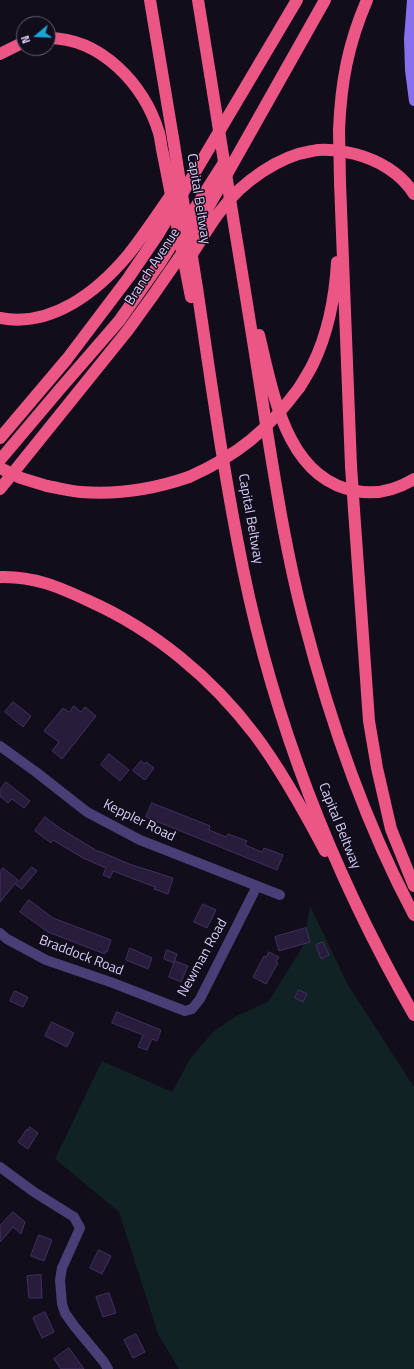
<!DOCTYPE html>
<style>
body{margin:0}
#map{position:relative;width:414px;height:1369px;overflow:hidden;background:#120d1b;font-family:"Titillium Web",sans-serif}
canvas{display:block}
.north{position:absolute;left:16px;top:16px;width:40px;height:40px;box-sizing:border-box;background:#120d1b;border:1px solid #625a74;border-radius:50%;rotate:251deg;font-size:11px;font-weight:700;line-height:16px;text-align:center;color:#dacdf9}
.north::after{content:'';display:block;margin:auto;width:14px;height:18px;background:#1aa6d9;clip-path:polygon(50% 0,100% 100%,50% 72%,0 100%)}
</style>
<div id="map">
<canvas width="414" height="1369"></canvas>
<div class="north">N</div>
</div>
<script>
const c = document.querySelector('canvas').getContext('2d');
c.lineJoin = 'round';
function fillPath(path, color) { c.fillStyle = color; c.fill(path, 'evenodd'); }
function stroke(path, color, width, dash) { c.strokeStyle = color; c.lineWidth = width; c.lineCap = dash ? 'butt' : 'round'; c.setLineDash(dash || []); c.stroke(path); }
function drawText(font, color, halo, rows, align = 'center') {
  c.font = font + ' "Titillium Web",sans-serif'; c.lineWidth = 3; c.setLineDash([]); c.textBaseline = 'middle'; c.strokeStyle = halo; c.fillStyle = color; for (const [text, x, y, turn = 0] of rows) {
    c.save(); c.translate(x, y); c.rotate((+turn || 0) * Math.PI / 180); c.textAlign = isNaN(turn) ? turn : align; if (halo) c.strokeText(text, 0, 0); c.fillText(text, 0, 0); c.restore();
  }
}
const green = new Path2D(`
 M310 906 348 985 414 1087V1369H179L158 1334 119 1212 55 1159 102 1061 172 1092 190 1059 213 1032 236 1016 268 1002 303 946Z`);
const building = new Path2D(`
 M13 702 31 716 23 727 5 712Z
 M74 706 81 712 85 707 96 716 62 759 52 751 59 742 44 731 63 708 69 712Z
 M109 754 129 770 120 781 101 765Z
 M141 761 145 764 146 762 154 768 145 780 133 771Z
 M6 782 30 801 24 808 12 799 8 803 0 796V790Z
 M152 803 210 826 209 830 226 837 228 834 247 841 245 845 262 852 264 848 283 855 277 870 146 817Z
 M45 817 61 829 99 852V851L129 864 173 878 168 894 154 889 155 887 113 871 110 878 103 875 106 868 83 858 53 840 51 843 35 831Z
 M32 867 37 871 22 889 16 885Z
 M3 868 18 880 0 902V872Z
 M29 900 53 918 111 940 107 952 106 951 105 954 48 932 20 912Z
 M203 904 216 910 207 928 194 922Z
 M306 928 310 942 279 951 275 937Z
 M323 942 329 955 321 959 316 945Z
 M130 948 152 958 148 969 126 960Z
 M167 950 177 954 174 963 164 959Z
 M269 952 279 957 276 962 278 963 266 984 253 977 264 956 266 957Z
 M175 961 188 966 181 982 169 977Z
 M299 990 307 994 303 1002 295 998Z
 M15 991 28 997 23 1007 10 1001Z
 M117 1012 161 1030 157 1041 152 1039 147 1050 138 1047 143 1035 112 1023Z
 M52 1022 74 1033 67 1047 45 1036Z
 M30 1127 38 1133 28 1149 18 1142 27 1129 28 1130Z
 M13 1212 25 1222 21 1234 13 1227 0 1242V1226Z
 M39 1235 52 1240 44 1261 31 1256Z
 M99 1250 111 1256 102 1274 90 1268Z
 M41 1275 42 1298H29L27 1276Z
 M109 1293 116 1313 103 1317 96 1297Z
 M45 1312 54 1332 42 1338 33 1318Z
 M136 1334 145 1352 133 1358 124 1340Z
 M69 1348 84 1369H61L54 1359Z`);
const street = new Path2D(`
 M0 746 36 772 87 812 140 840 280 895
 M0 933 7 939 46 960 113 983 185 1011 192 1009 200 999 257 886
 M0 1167 34 1192 74 1217 80 1228 62 1268 60 1280 62 1304 65 1313 75 1327 104 1362 108 1369`);
const secondary = new Path2D(`
 M412 0 409 39 410 70 414 101`);
const highway = new Path2D(`
 M150 0 173 138
 M198 0 210 74
 M48 38C101 38 144 84 159 133 161 140 161 147 163 154
 M0 54 24 42
 M339 130C341 82 348 44 367 0
 M340 183 351 466
 M235 230C246 297 257 364 267 431 277 493 287 556 303 617 329 718 365 823 414 915
 M188 260C200 243 209 225 222 209 242 182 279 156 312 151 326 148 341 151 355 154 378 160 401 173 414 194
 M197 288C211 382 224 476 243 569 275 725 335 877 414 1015
 M0 318C51 328 97 292 128 255 145 234 160 210 176 188
 M259 335C273 392 286 479 356 491 377 495 396 490 414 479
 M299 388C304 380 309 372 313 364 328 333 335 297 337 262
 M0 438 67 359 129 277 159 233 297 0
 M0 460 60 389 119 321 160 263 225 161
 M47 486C59 488 70 491 81 492 118 495 154 489 189 477
 M0 489 128 330 154 294 183 252 325 0
 M354 510 369 721 377 768 391 829 414 886
 M0 577C34 576 59 587 89 601 154 630 212 678 255 735 282 771 304 811 325 851`);
const highwayBridge = new Path2D(`
 M210 74 235 230
 M339 130 340 183
 M173 138 197 288
 M163 154 191 297
 M351 466 354 510
 M0 468 21 478 47 486
 M189 477C238 455 267 431 299 388`);
const streetNames = [
 ["Capital Beltway",198,199,81],
 ["Branch Avenue",153,267,-57],
 ["Capital Beltway",250,519,80],
 ["Keppler Road",139,821,26],
 ["Capital Beltway",339,826,68],
 ["Braddock Road",81,956,21],
 ["Newman Road",203,958,-61]
];
fillPath(green, '#112224');
fillPath(building, '#271c3a');
stroke(building, '#433063', 1);
stroke(street, '#493e75', 10);
stroke(secondary, '#886fee', 10);
stroke(highway, '#eb5685', 12);
stroke(highwayBridge, '#eb5685', 12);
drawText('14px', '#dacdf9', '#120d1b', streetNames);
</script>
